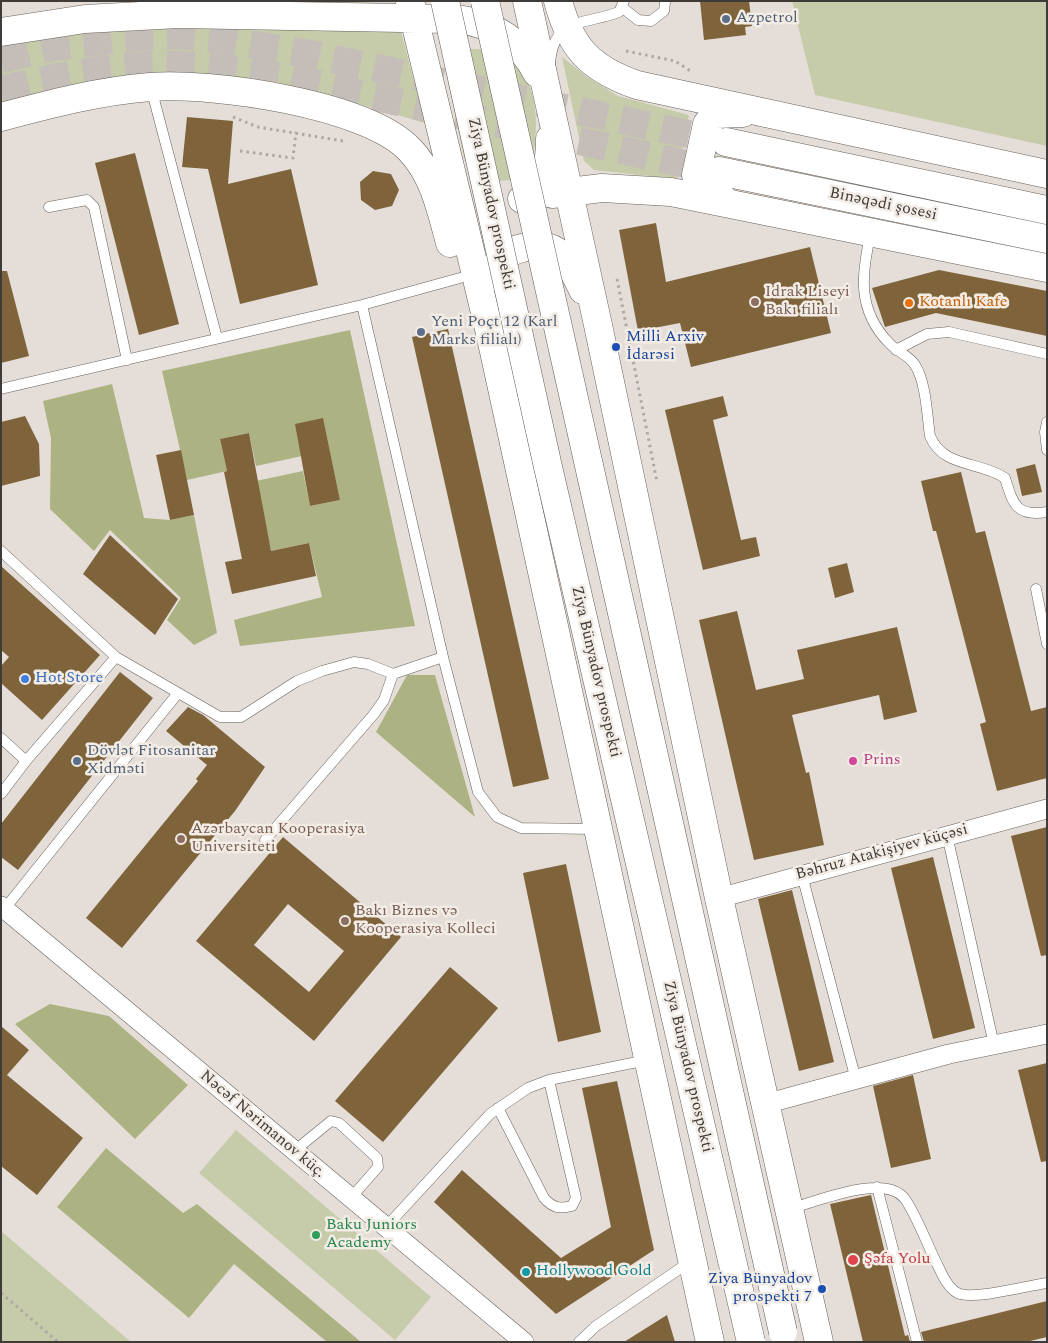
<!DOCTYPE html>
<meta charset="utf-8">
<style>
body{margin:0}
#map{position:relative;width:1048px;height:1343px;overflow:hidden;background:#e5ded8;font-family:Spectral,serif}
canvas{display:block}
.frame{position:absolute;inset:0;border:2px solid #3e3b39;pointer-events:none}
</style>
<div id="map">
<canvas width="1048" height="1343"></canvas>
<div class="frame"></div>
</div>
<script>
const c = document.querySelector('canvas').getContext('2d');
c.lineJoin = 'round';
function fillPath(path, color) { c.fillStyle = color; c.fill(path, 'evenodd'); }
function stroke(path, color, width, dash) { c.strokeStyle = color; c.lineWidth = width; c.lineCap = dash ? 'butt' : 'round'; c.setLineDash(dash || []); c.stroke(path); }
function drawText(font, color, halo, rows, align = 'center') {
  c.font = font + ' Spectral,serif'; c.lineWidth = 5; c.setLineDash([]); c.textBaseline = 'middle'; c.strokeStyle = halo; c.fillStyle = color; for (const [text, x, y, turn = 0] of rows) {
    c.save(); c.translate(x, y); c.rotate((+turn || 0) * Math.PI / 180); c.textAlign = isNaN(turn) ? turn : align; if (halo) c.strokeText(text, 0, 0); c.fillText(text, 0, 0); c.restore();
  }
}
const green = new Path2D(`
 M274 1H394V2L269 5Z
 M792 1H1047V146L815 95Z
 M146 23 246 29 401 31 425 123 342 99 274 88 140 77 71 85 1 103V45L25 39Z
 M468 49C481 49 495 48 506 55 541 76 540 136 530 170L513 180 491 181 472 170 464 158 446 72 451 59Z
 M562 57 587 77 618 96 689 115 677 179 594 170 584 161Z
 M236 1130 431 1297 395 1340 199 1173Z
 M1 1231 131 1342H1Z`);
const forest = new Path2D(`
 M350 330 415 626 240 646 234 620 322 597 309 543 271 551 256 481 303 471 310 506 340 500 323 419 302 456 256 466 249 433 220 439 227 471 187 480 162 371Z
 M112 384 144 518 170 520 194 515 217 633 194 645 167 620 181 598 110 530 94 551 50 509 51 438 43 401Z
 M407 675H435L475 817 376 732Z
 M50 1004 109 1016 188 1085 135 1139 15 1024Z
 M106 1148 183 1213 197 1204 361 1342H327L234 1264 189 1318 57 1207Z`);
const building = new Path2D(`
 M700 1H749L752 26 745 27 746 35 704 40Z
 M187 117 233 121 228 184 291 169 318 285 240 304 208 169 182 167Z
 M135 153 179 324 139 335 95 163Z
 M373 171 391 174 399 190 392 206 375 210 361 200 360 182Z
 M656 223 666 282 810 247 831 333 691 367 680 323 638 331 619 230Z
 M939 270 1047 291V336L936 313 885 327 872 288Z
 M1 271H7L29 356 1 363Z
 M448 329 549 779 513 787 412 337Z
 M723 396 728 416 713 420 741 540 756 537 760 556 703 570 665 410Z
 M25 416 39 444 40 476 1 486V422Z
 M323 418 340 500 310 506 295 424Z
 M249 433 271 551 309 543 316 576 232 594 225 562 242 559 224 472 227 471 220 439Z
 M181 450 194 515 170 520 156 455Z
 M1035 464 1042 492 1022 496 1016 469Z
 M961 472 976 533 985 531 1031 711 1047 707V778L997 791 980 724 986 722 936 531H933L921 481Z
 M110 535 178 599 155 635 83 574Z
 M847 563 854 592 835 598 828 568Z
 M1 566 100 655 42 720 1 683V666L9 657 1 650Z
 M737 611 756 690 804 679 797 650 897 627 917 712 884 720 879 695 792 715 806 773 809 772 824 845 754 860 699 620Z
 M120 672 153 698 18 870 1 857V824Z
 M188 707 203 715 265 767 235 811 122 948 86 918 198 781 196 779 207 765 166 731Z
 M1047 827V955L1041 956 1011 836Z
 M283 837 401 937 314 1041 196 941ZM288 904 344 951 309 992 254 945Z
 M933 857 975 1028 933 1039 891 868Z
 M566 864 601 1032 558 1042 523 873Z
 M792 890 834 1062 799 1071 758 899Z
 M450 967 498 1008 383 1142 335 1101Z
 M1 1026 29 1050 7 1075 83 1138 37 1195 1 1166Z
 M1047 1063V1161L1041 1162 1018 1070Z
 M913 1075 931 1159 891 1168 873 1086Z
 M617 1081 654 1250 556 1314 434 1202 462 1170 561 1258 611 1227 582 1088Z
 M871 1195 905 1336 908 1335 910 1342H863L830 1204Z
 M1047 1301V1337L1026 1342H924L921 1332Z
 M667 1315 675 1342H624Z`);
const primaryTunnel = new Path2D(`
 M1 59 53 47 137 37 182 35 217 39 310 54 726 142
 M1 90C59 76 120 63 181 65 257 68 334 88 408 104 512 126 615 149 719 171`);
const path = new Path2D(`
 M626 51 675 61 692 72
 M233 117 258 127 343 141
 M240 151 293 158 296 132
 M617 279 657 482
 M1 1293 58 1342`);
const service = new Path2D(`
 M623 8 638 20 651 21 664 11 665 2
 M550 64C553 16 586 25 619 12L624 1
 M151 88 217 338
 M49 207 87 200 94 207 127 360
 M871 232C861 274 857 310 889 343 896 351 910 356 915 365 926 382 927 415 930 436 943 468 980 461 1005 478 1013 504 1016 517 1047 512
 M362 305 443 657 478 792 497 817 521 828 596 829
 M896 350 927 334 949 332 1047 354
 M1 389 362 305 460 278
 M1047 422 1045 432 1047 450
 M1 551 116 657 220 717H241L297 681 322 671 354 662 368 664 393 674 443 657
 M1036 589 1047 644
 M1 738 26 761
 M1 794 26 761 116 657
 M947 835 994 1045
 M265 840 374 714 384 700 393 674
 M802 875 856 1080
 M2 912 178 693
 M498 1108 544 1198C553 1208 559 1209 572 1206L576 1198 549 1080
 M293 1152 331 1121 339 1123 377 1158 378 1167 350 1199
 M877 1187 917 1342
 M789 1209C816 1202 885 1172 905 1199 918 1218 928 1247 939 1268 943 1277 950 1291 960 1294 978 1299 1026 1286 1047 1283
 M385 1228 490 1114 528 1088 549 1080 647 1060
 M579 1342 596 1326 691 1261`);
const minor = new Path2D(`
 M719 898 1047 809
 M1 906 524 1342
 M765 1104 949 1054 1047 1034`);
const secondary = new Path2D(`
 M410 1 490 333 710 1342
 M527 1 598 325 719 898 819 1342
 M558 1C571 49 591 69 637 85L1047 174
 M1 32 85 19 178 14 458 19C493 24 521 41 537 73
 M1 117C50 104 99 91 150 87 212 82 367 104 410 150 434 175 441 210 450 243
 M552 194 602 188 671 192 1047 268
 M522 199C546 184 550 166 550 139
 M723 199C709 194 699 192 696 175L707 124 716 114 743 113
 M492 278C494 273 495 267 498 263 509 247 540 241 556 251 569 259 576 276 583 290`);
const primary = new Path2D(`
 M726 142 1047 210
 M719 171 1047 239`);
const primaryBridge = new Path2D(`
 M445 1 548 467 751 1342
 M485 1 783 1332`);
const markers = [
 [726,19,5,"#5c6f8a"],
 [755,302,5,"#8d6e63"],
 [909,303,5,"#e8710a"],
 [421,332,5,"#5c6f8a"],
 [616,347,5,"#1a4fb4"],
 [25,679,5,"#3f7fe0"],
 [77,761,5,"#5c6f8a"],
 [853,761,5,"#d1479c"],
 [181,839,5,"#8d6e63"],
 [345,921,5,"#8d6e63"],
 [316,1235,5,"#2e9e5b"],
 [853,1260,6,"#e0444e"],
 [526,1272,5,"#0f9aa8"],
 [822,1289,5,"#1a4fb4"]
];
const serviceNames = [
 ["Azpetrol",736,19],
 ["Yeni Poçt 12 (Karl",431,323],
 ["Marks filialı)",431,341],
 ["Dövlət Fitosanitar",87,752],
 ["Xidməti",87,770]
];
const streetNames = [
 ["Ziya Bünyadov prospekti",490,204,78],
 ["Binəqədi şosesi",883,205,12],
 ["Ziya Bünyadov prospekti",595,672,77],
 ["Bəhruz Atakişiyev küçəsi",882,853,-15],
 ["Ziya Bünyadov prospekti",687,1067,77],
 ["Nəcəf Nərimanov küç.",262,1125,40]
];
const educationNames = [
 ["Idrak Liseyi",765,293],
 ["Bakı filialı",765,311],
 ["Azərbaycan Kooperasiya",191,830],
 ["Universiteti",191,848],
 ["Bakı Biznes və",355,912],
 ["Kooperasiya Kolleci",355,930]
];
const foodNames = [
 ["Kotanlı Kafe",919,303]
];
const transitNames = [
 ["Milli Arxiv",626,338],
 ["İdarəsi",626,356],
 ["Ziya Bünyadov",812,1280,"right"],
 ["prospekti 7",812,1298,"right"]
];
const shopNames = [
 ["Hot Store",35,679]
];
const hotelNames = [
 ["Prins",863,761]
];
const leisureNames = [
 ["Baku Juniors",326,1226],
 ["Academy",326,1244]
];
const healthNames = [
 ["Şəfa Yolu",864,1260]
];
const cultureNames = [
 ["Hollywood Gold",536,1272]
];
fillPath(green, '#c6cbaa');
fillPath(forest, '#acb282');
fillPath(building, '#7e633b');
stroke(primaryTunnel, '#c4bdb8', 28, [28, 14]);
stroke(service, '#66605b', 11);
stroke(minor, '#66605b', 20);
stroke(secondary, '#66605b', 29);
stroke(primary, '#66605b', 29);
stroke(path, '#aea8a3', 3, [2.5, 4]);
stroke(service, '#fff', 10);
stroke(minor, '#fff', 19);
stroke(secondary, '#fff', 28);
stroke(primary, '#fff', 28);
stroke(primaryBridge, '#66605b', 29, []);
stroke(primaryBridge, '#fff', 28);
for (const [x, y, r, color] of markers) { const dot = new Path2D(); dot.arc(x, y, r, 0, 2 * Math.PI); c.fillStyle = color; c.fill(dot); stroke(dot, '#f2ece5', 2); }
drawText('16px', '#4e5e75', '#f2ece5', serviceNames, 'left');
drawText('16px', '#3e3b39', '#f2ece5', streetNames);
drawText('16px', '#785e54', '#f2ece5', educationNames, 'left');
drawText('16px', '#c56008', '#f2ece5', foodNames, 'left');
drawText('16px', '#164399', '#f2ece5', transitNames, 'left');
drawText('16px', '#366cbe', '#f2ece5', shopNames, 'left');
drawText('16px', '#b23c85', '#f2ece5', hotelNames, 'left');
drawText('16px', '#27864d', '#f2ece5', leisureNames, 'left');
drawText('16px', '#be3a42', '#f2ece5', healthNames, 'left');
drawText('16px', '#0d838f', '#f2ece5', cultureNames, 'left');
</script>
